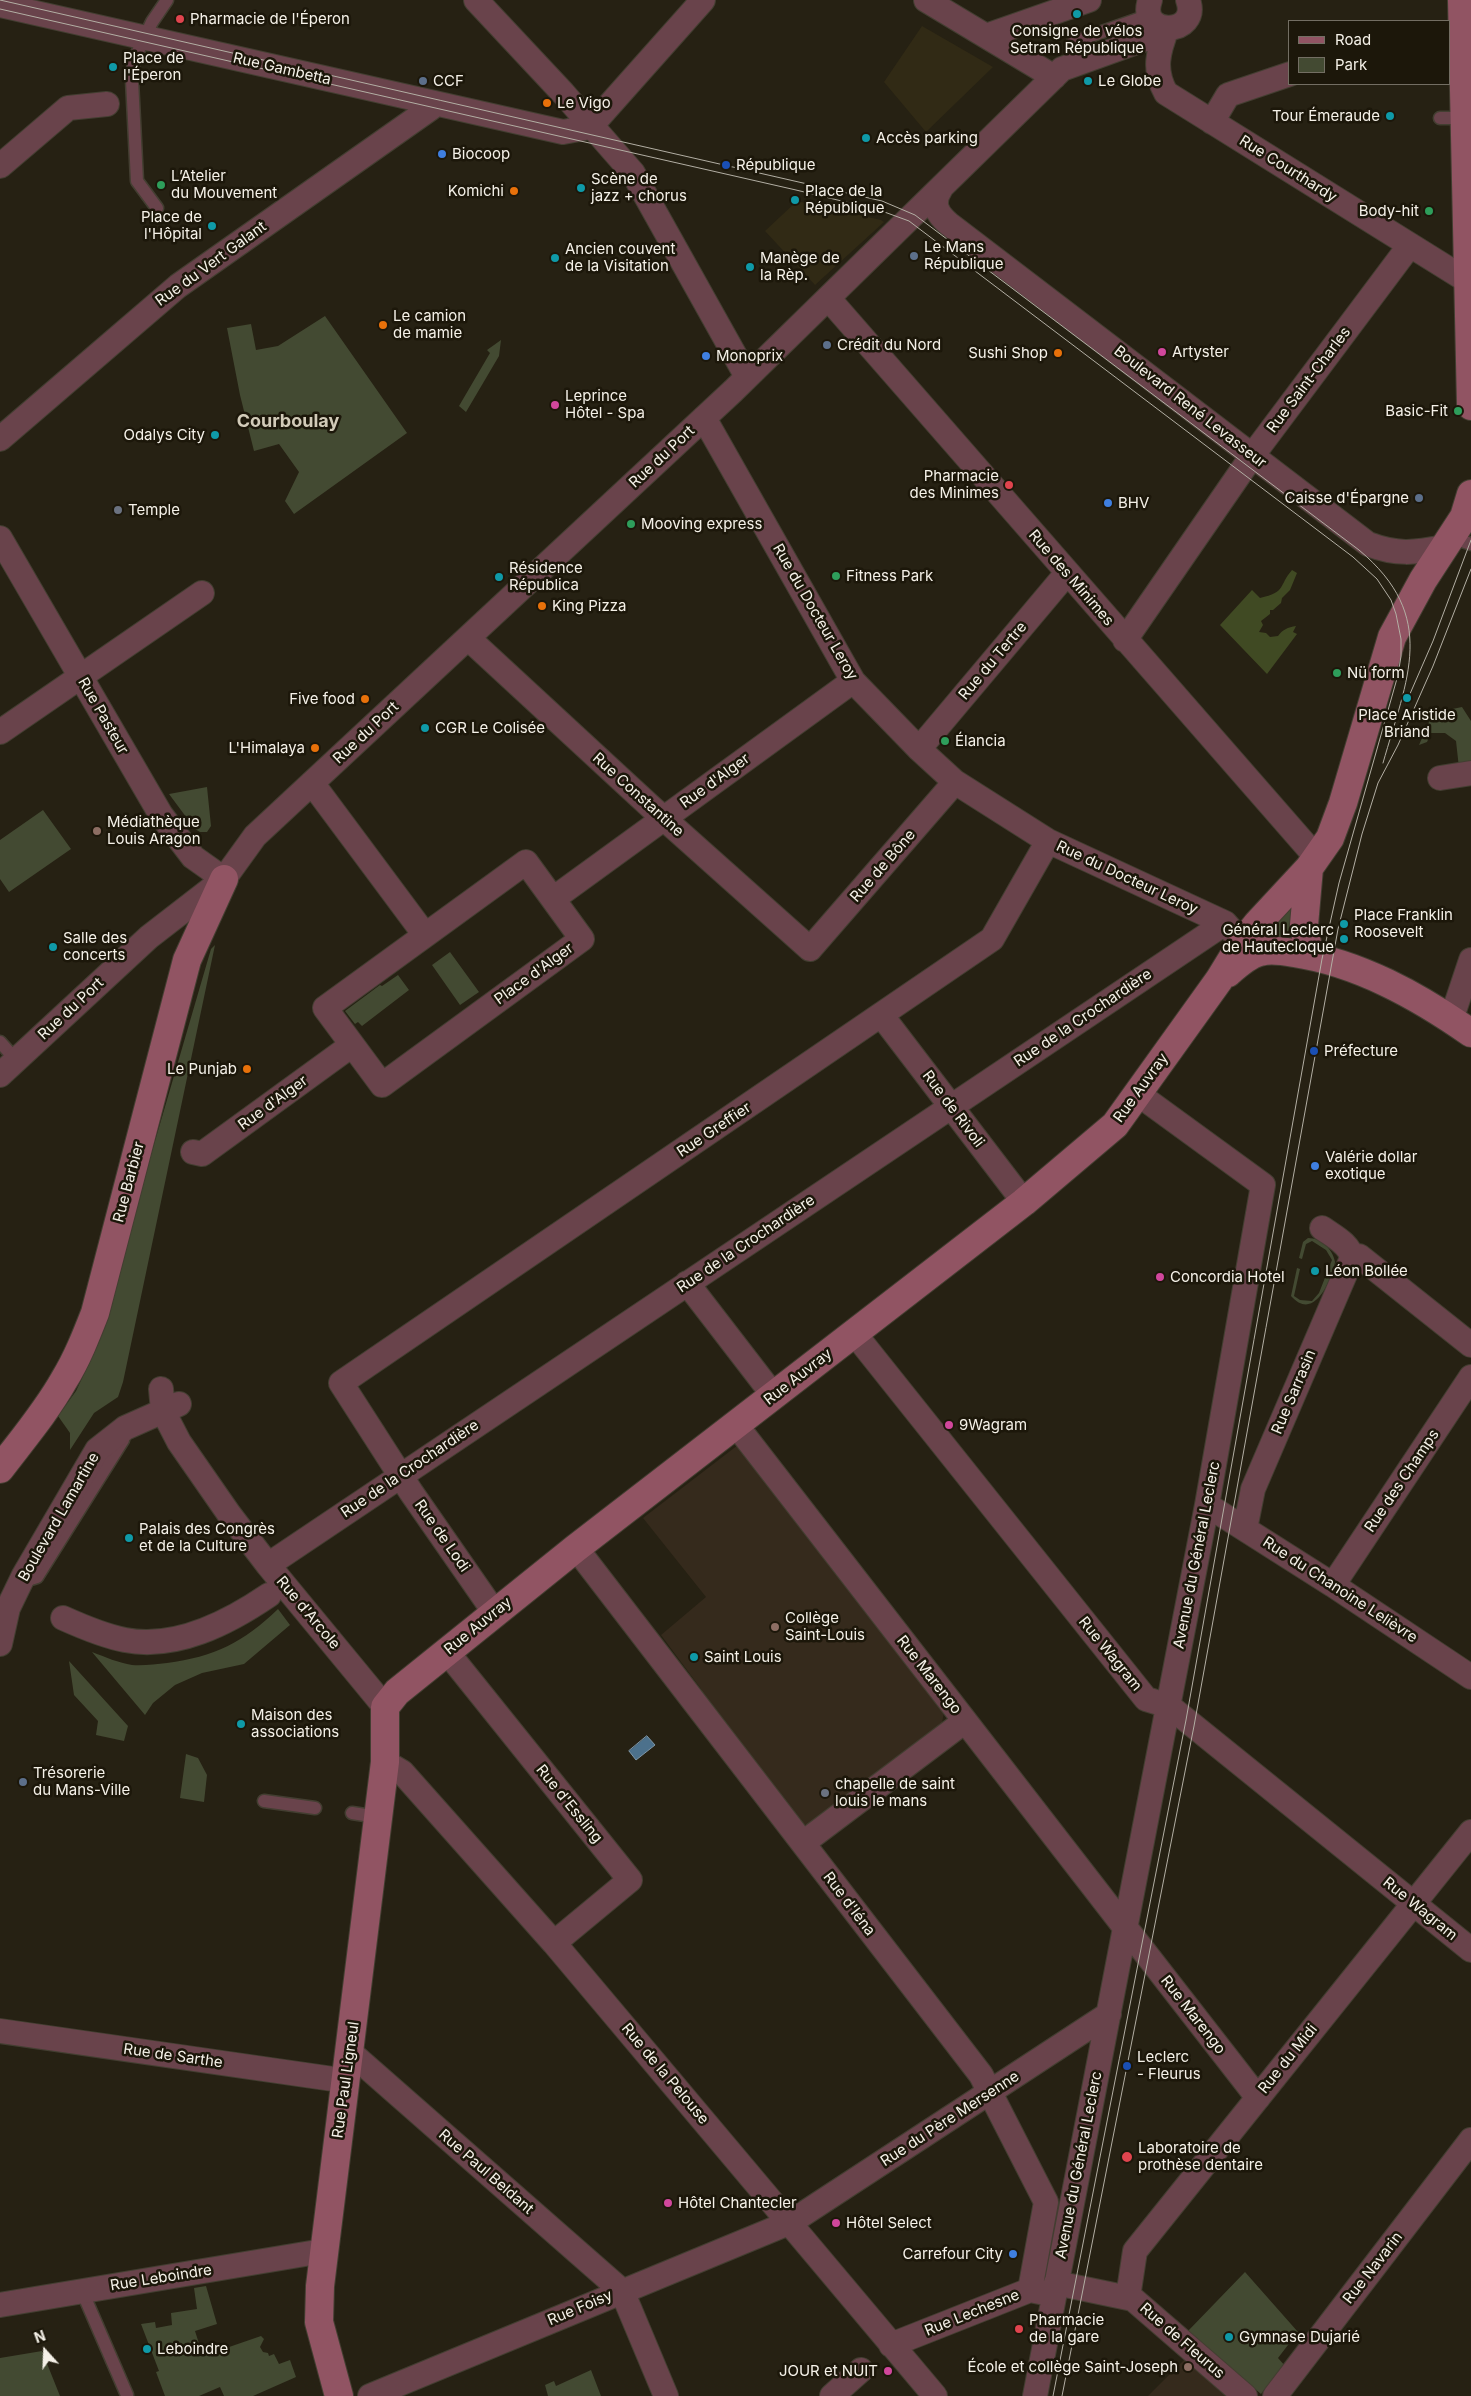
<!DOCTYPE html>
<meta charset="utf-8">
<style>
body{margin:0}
#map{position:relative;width:1471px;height:2396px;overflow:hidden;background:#262113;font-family:Inter,sans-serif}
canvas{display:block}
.legend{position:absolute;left:1288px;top:20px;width:162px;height:65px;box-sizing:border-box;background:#1c170a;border:1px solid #736e63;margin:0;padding:6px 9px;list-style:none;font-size:15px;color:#f5f1e8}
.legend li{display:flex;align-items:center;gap:10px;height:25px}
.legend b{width:25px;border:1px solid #736e63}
.north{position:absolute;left:20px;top:2326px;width:50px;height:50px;-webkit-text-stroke:4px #1c170a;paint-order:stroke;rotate:340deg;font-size:14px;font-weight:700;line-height:20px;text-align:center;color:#f5f1e8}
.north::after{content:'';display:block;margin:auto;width:18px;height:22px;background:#f5f1e8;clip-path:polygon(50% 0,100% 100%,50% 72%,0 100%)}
</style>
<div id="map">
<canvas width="1471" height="2396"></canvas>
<ul class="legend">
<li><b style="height:6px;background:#915463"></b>Road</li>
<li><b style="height:14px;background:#434a32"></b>Park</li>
</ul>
<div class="north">N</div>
</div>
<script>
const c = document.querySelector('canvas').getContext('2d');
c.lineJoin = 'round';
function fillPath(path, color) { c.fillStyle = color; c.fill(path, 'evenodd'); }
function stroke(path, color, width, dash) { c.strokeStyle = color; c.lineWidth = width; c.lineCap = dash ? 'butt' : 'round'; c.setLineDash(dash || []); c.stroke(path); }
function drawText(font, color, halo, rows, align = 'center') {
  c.font = font + ' Inter,sans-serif'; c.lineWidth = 5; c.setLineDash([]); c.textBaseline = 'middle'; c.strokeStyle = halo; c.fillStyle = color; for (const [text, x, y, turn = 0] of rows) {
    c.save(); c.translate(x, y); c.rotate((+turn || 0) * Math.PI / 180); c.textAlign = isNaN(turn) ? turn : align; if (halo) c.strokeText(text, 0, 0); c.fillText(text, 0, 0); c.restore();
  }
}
const built = new Path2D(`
 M922 26 993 67 926 132 884 82Z
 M797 201 881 220 884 222 815 285 765 231Z`);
const education = new Path2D(`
 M738 1445 944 1712 942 1723 809 1825 799 1824 703 1697 701 1689 661 1635 706 1597 643 1518Z
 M1187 2357 1232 2396H1148Z`);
const green = new Path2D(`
 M325 316 407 433 294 514 285 501 299 472 279 444 254 451 240 395 227 328 251 324 256 350 278 346Z
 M501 340 499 356 466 412 459 406 490 353 487 350Z
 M1462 707 1471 721V765L1459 768 1456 741 1445 733H1431L1427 742 1419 745 1433 713Z
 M207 787 211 826 207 832H200L195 829 169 794Z
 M43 810 71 849 9 892 0 879V840Z
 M1299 890V946L1257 945Z
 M215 945 123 1382 118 1397 94 1413 70 1450V1433L58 1416 76 1391 92 1357 211 949Z
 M450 952 479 992 460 1005 432 965Z
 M398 975 409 990 362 1026 358 1022 355 1024 345 1011 380 985 382 986Z
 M1308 1238C1321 1238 1333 1249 1335 1262 1331 1281 1314 1322 1291 1296L1297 1268 1300 1269 1294 1296 1300 1300 1312 1301 1319 1293 1332 1260 1326 1250 1312 1241 1306 1244 1302 1259 1299 1258 1303 1242Z
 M278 1609 290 1625 244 1664 202 1673 175 1685 153 1703 145 1715 92 1652C105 1657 119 1663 132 1665 143 1666 156 1664 167 1663 214 1657 244 1642 278 1609Z
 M69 1661 128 1726 124 1741 96 1735 98 1721 74 1695Z
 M186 1754 198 1758 207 1775 204 1802 180 1798Z
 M1245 2272 1298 2332 1278 2358 1286 2367 1267 2392 1264 2390 1261 2394 1188 2331Z
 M206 2286 217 2324 195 2331 203 2356 261 2336 264 2339 260 2347 263 2352 268 2353 269 2356 274 2354 279 2364 290 2360 296 2377 253 2396H224L220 2387 199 2396H165L156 2372 159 2371 141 2324 155 2322 156 2328 172 2325 171 2313 197 2309 194 2288Z
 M42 2351 60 2396H0V2358Z
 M591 2370 601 2396H548L545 2385 554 2381 556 2386Z`);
const forest = new Path2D(`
 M1292 570 1297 573 1290 590 1282 598 1281 603 1273 610H1270V614L1261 621 1263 625 1259 632 1266 633 1270 637 1278 636C1282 630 1288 627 1296 626L1293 632 1297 634 1267 674 1220 625 1252 590 1260 598C1287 592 1278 586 1292 570Z`);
const water = new Path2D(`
 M647 1736 655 1745 636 1760 629 1751Z`);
const lane = new Path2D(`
 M1073 42 1150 15
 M1440 118H1464
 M157 208 137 181 132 80 134 60 152 22 167 0
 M1450 537 1471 544
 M0 1042 16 1060
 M21 1582 37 1577 123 1440 124 1434
 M264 1801 315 1808
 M352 1813 378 1817
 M82 2291 127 2395`);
const street = new Path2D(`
 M476 0 563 93 633 173 747 377
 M926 0 1054 77
 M1150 0C1137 38 1201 36 1188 0
 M0 5 563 132 590 127 703 0
 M1167 29C1158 52 1153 70 1166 93L1471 283
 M986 36 1089 0
 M1212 122 1228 95 1290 74
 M0 166 68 108 107 104
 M940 190C931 204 938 215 949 224L1368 544C1397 555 1414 553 1444 547
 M828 298 1317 858
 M704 418 853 681 919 749 955 782 1048 841 1225 923 1233 932
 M0 439 178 286 431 108 432 103
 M0 538 161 815 193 857 224 879
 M468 638 651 807 810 949 955 782
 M1125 640 1252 456 1410 245
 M0 732 202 593
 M919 749 1067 573
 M1440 778 1471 773
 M312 783 425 935
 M526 862 582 939 382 1085 325 1008Z
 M553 899 853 681
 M882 1016 1024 1202
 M1451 1020 1471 960
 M0 1075 149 937 224 879 255 836 733 391 1062 69 1148 38 1157 25
 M193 1152 202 1154 352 1045
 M1322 1228C1333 1236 1350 1244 1352 1258
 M1352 1258 1359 1256 1471 1345
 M687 1283 774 1396
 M854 1333 1146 1699 1169 1706 1471 1950
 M161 1389 163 1411 179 1442 229 1514 268 1565 385 1707
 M736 1425 1123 1925
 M1207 1505 1333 1585 1471 1677
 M1245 1529 1253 1489 1352 1258
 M576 1548 981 2075 1046 2202 1030 2290
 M268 1565 1225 923
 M1333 1585 1471 1377
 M495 1613 411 1492 341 1383 992 939 1048 841
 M63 1618C83 1627 104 1636 125 1640 176 1650 228 1623 269 1595
 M0 1644 8 1608 24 1575 97 1450 125 1428 179 1404
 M447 1652 630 1880 554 1943
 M385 1762 402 1772 554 1943 935 2396
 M803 1843 965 1721
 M1126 1924 1207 1505 1263 1185 1138 1094
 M1129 1932 1258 2098
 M0 2031 347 2081
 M351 2053 622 2291 666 2396
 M1056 2283 1133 2299 1245 2396
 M1128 2297 1135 2251 1471 1832
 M0 2305 323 2251
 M891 2345 1030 2290 1045 2293
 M370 2396 791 2222 1109 2014
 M832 2396 861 2370
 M1035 2396 1124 1933
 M1275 2396 1471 2140`);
const secondary = new Path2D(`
 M1462 0 1471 406
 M1309 955 1304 925 1309 868
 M1228 973C1237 965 1248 955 1260 952 1270 949 1283 951 1294 953 1359 963 1418 996 1471 1033
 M0 1469C22 1440 46 1412 64 1380 77 1359 86 1336 95 1313L187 960 224 879
 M339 2396 319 2322 320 2286 381 1794 385 1762V1707L397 1692 576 1548 1024 1202 1115 1125 1219 980 1241 944 1257 924 1309 868 1330 838 1343 803 1392 637 1423 580 1464 517 1471 494`);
const tram = new Path2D(`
 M0 0 882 201 915 215 1359 550C1439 617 1407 678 1383 763
 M0 9 796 190 879 210 909 221 1353 557 1377 579 1391 600 1396 614 1401 639V656L1398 675 1339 883 1322 959 1186 1720 1053 2396
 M1406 703 1433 641 1471 540
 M1062 2396 1194 1726 1338 929 1362 834 1378 783 1398 745 1433 666 1471 569`);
const markers = [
 [1077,14,5,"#0f9aa8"],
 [180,19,5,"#e0444e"],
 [113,67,5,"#0f9aa8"],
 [423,81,5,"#5c6f8a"],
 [1088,81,5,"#0f9aa8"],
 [547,103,5,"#e8710a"],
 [1390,116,5,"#0f9aa8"],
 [866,138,5,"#0f9aa8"],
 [442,154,5,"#3f7fe0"],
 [726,165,5,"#1a4fb4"],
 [161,185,5,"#2e9e5b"],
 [581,188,5,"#0f9aa8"],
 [514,191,5,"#e8710a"],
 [795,200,5,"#0f9aa8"],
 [1429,211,5,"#2e9e5b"],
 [212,226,5,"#0f9aa8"],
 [914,256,5,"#5c6f8a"],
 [555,258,5,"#0f9aa8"],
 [750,267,5,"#0f9aa8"],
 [383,325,5,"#e8710a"],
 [827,345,5,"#5c6f8a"],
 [1162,352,5,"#d1479c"],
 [1058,353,5,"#e8710a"],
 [706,356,5,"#3f7fe0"],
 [555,405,5,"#d1479c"],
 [1458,411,5,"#2e9e5b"],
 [215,435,5,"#0f9aa8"],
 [1009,485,5,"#e0444e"],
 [1419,498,5,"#5c6f8a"],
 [1108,503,5,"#3f7fe0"],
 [118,510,5,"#6b7280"],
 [631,524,5,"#2e9e5b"],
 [836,576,5,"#2e9e5b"],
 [499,577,5,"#0f9aa8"],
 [542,606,5,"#e8710a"],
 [1337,673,5,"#2e9e5b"],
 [1407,698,5,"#0f9aa8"],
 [365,699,5,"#e8710a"],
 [425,728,5,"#0f9aa8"],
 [945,741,5,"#2e9e5b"],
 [315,748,5,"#e8710a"],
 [97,831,5,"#8d6e63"],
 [1344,924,5,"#0f9aa8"],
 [1344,939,5,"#0f9aa8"],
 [53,947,5,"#0f9aa8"],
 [1314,1051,5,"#1a4fb4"],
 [247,1069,5,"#e8710a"],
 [1315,1166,5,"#3f7fe0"],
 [1315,1271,5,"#0f9aa8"],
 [1160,1277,5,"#d1479c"],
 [949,1425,5,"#d1479c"],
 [129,1538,5,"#0f9aa8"],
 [775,1627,5,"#8d6e63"],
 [694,1657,5,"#0f9aa8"],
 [241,1724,5,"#0f9aa8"],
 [23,1782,5,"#5c6f8a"],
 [825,1793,5,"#6b7280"],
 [1127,2066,5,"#1a4fb4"],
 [1127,2157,6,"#e0444e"],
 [668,2203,5,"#d1479c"],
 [836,2223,5,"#d1479c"],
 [1013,2254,5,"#3f7fe0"],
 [1019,2329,5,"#e0444e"],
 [1229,2337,5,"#0f9aa8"],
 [147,2349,5,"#0f9aa8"],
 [1188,2367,5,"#8d6e63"],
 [888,2371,5,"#d1479c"]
];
const poiNames = [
 ["Pharmacie de l'Éperon",190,19],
 ["Consigne de vélos",1077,31,"center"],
 ["Setram République",1077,48,"center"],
 ["Place de",123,58],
 ["l'Éperon",123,75],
 ["CCF",433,81],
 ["Le Globe",1098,81],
 ["Le Vigo",557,103],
 ["Tour Émeraude",1380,116,"right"],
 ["Accès parking",876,138],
 ["Biocoop",452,154],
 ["République",736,165],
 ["L’Atelier",171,176],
 ["du Mouvement",171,193],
 ["Scène de",591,179],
 ["jazz + chorus",591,196],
 ["Komichi",504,191,"right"],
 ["Place de la",805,191],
 ["République",805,208],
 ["Body-hit",1419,211,"right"],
 ["Place de",202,217,"right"],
 ["l'Hôpital",202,234,"right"],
 ["Le Mans",924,247],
 ["République",924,264],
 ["Ancien couvent",565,249],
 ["de la Visitation",565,266],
 ["Manège de",760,258],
 ["la Rèp.",760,275],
 ["Le camion",393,316],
 ["de mamie",393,333],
 ["Crédit du Nord",837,345],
 ["Artyster",1172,352],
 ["Sushi Shop",1048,353,"right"],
 ["Monoprix",716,356],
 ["Leprince",565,396],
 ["Hôtel - Spa",565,413],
 ["Basic-Fit",1448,411,"right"],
 ["Odalys City",205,435,"right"],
 ["Pharmacie",999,476,"right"],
 ["des Minimes",999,493,"right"],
 ["Caisse d'Épargne",1409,498,"right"],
 ["BHV",1118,503],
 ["Temple",128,510],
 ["Mooving express",641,524],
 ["Résidence",509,568],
 ["Républica",509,585],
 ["Fitness Park",846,576],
 ["King Pizza",552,606],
 ["Nü form",1347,673],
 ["Five food",355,699,"right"],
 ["Place Aristide",1407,715,"center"],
 ["Briand",1407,732,"center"],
 ["CGR Le Colisée",435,728],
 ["Élancia",955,741],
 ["L'Himalaya",305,748,"right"],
 ["Médiathèque",107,822],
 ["Louis Aragon",107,839],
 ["Place Franklin",1354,915],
 ["Roosevelt",1354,932],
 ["Général Leclerc",1334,930,"right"],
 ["de Hautecloque",1334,947,"right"],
 ["Salle des",63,938],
 ["concerts",63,955],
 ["Préfecture",1324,1051],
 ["Le Punjab",237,1069,"right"],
 ["Valérie dollar",1325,1157],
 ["exotique",1325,1174],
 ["Léon Bollée",1325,1271],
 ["Concordia Hotel",1170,1277],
 ["9Wagram",959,1425],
 ["Palais des Congrès",139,1529],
 ["et de la Culture",139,1546],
 ["Collège",785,1618],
 ["Saint-Louis",785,1635],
 ["Saint Louis",704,1657],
 ["Maison des",251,1715],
 ["associations",251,1732],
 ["Trésorerie",33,1773],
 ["du Mans-Ville",33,1790],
 ["chapelle de saint",835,1784],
 ["louis le mans",835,1801],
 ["Leclerc",1137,2057],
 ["- Fleurus",1137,2074],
 ["Laboratoire de",1138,2148],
 ["prothèse dentaire",1138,2165],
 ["Hôtel Chantecler",678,2203],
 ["Hôtel Select",846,2223],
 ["Carrefour City",1003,2254,"right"],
 ["Pharmacie",1029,2320],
 ["de la gare",1029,2337],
 ["Gymnase Dujarié",1239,2337],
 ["Leboindre",157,2349],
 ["École et collège Saint-Joseph",1178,2367,"right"],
 ["JOUR et NUIT",878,2371,"right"]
];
const streetNames = [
 ["Rue Gambetta",282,69,13],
 ["Rue Courthardy",1288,169,32],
 ["Rue du Vert Galant",211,264,-36],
 ["Rue Saint-Charles",1309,380,-53],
 ["Boulevard René Levasseur",1190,407,38],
 ["Rue du Port",662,457,-43],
 ["Rue des Minimes",1071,578,49],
 ["Rue du Docteur Leroy",815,612,60],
 ["Rue du Tertre",993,661,-50],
 ["Rue Pasteur",103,716,60],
 ["Rue du Port",366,733,-43],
 ["Rue d'Alger",715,781,-36],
 ["Rue Constantine",638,795,42],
 ["Rue de Bône",883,866,-49],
 ["Rue du Docteur Leroy",1127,878,25],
 ["Place d'Alger",534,974,-36],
 ["Rue du Port",71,1009,-43],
 ["Rue de la Crochardière",1083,1018,-34],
 ["Rue Auvray",1141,1088,-54],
 ["Rue d'Alger",273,1103,-36],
 ["Rue de Rivoli",953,1109,53],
 ["Rue Greffier",714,1130,-34],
 ["Rue Barbier",129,1182,-75],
 ["Rue de la Crochardière",746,1244,-34],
 ["Rue Auvray",798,1377,-38],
 ["Rue Sarrasin",1294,1392,-67],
 ["Rue de la Crochardière",410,1469,-34],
 ["Rue des Champs",1402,1481,-56],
 ["Boulevard Lamartine",59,1517,-60],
 ["Rue de Lodi",442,1536,55],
 ["Avenue du Général Leclerc",1197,1555,-79],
 ["Rue du Chanoine Lelièvre",1340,1590,33],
 ["Rue d'Arcole",308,1613,50],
 ["Rue Auvray",478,1626,-39],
 ["Rue Wagram",1110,1654,51],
 ["Rue Marengo",929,1675,52],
 ["Rue d'Essling",569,1804,51],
 ["Rue d'Iéna",849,1904,53],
 ["Rue Wagram",1420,1909,39],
 ["Rue Marengo",1193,2015,52],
 ["Rue de Sarthe",173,2056,8],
 ["Rue du Midi",1288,2059,-51],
 ["Rue de la Pelouse",665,2074,50],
 ["Rue Paul Ligneul",346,2080,-82],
 ["Rue du Père Mersenne",950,2119,-33],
 ["Avenue du Général Leclerc",1079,2165,-79],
 ["Rue Paul Beldant",486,2172,41],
 ["Rue Navarin",1373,2268,-52],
 ["Rue Leboindre",161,2278,-9],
 ["Rue Foisy",580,2308,-23],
 ["Rue Lechesne",972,2313,-22],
 ["Rue de Fleurus",1182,2341,41]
];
const quarterNames = [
 ["Courboulay",288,422]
];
fillPath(built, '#312a15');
fillPath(education, '#352a1c');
fillPath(green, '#434a32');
fillPath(forest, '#404a23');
fillPath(water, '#4c718c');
stroke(water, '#7f97a8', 1);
stroke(lane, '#433e31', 15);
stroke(street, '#433e31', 26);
stroke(secondary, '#433e31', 30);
stroke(lane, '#69434b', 12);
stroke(street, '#69434b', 24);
stroke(secondary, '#915463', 28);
stroke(tram, '#b3afa4', 1);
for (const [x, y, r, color] of markers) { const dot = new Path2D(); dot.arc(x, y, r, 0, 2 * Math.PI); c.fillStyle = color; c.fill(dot); stroke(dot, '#1c170a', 2); }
drawText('15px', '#f5f1e8', '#1c170a', poiNames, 'left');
drawText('15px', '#f5f1e8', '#1c170a', streetNames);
drawText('bold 18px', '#d2cbb9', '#1c170a', quarterNames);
</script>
